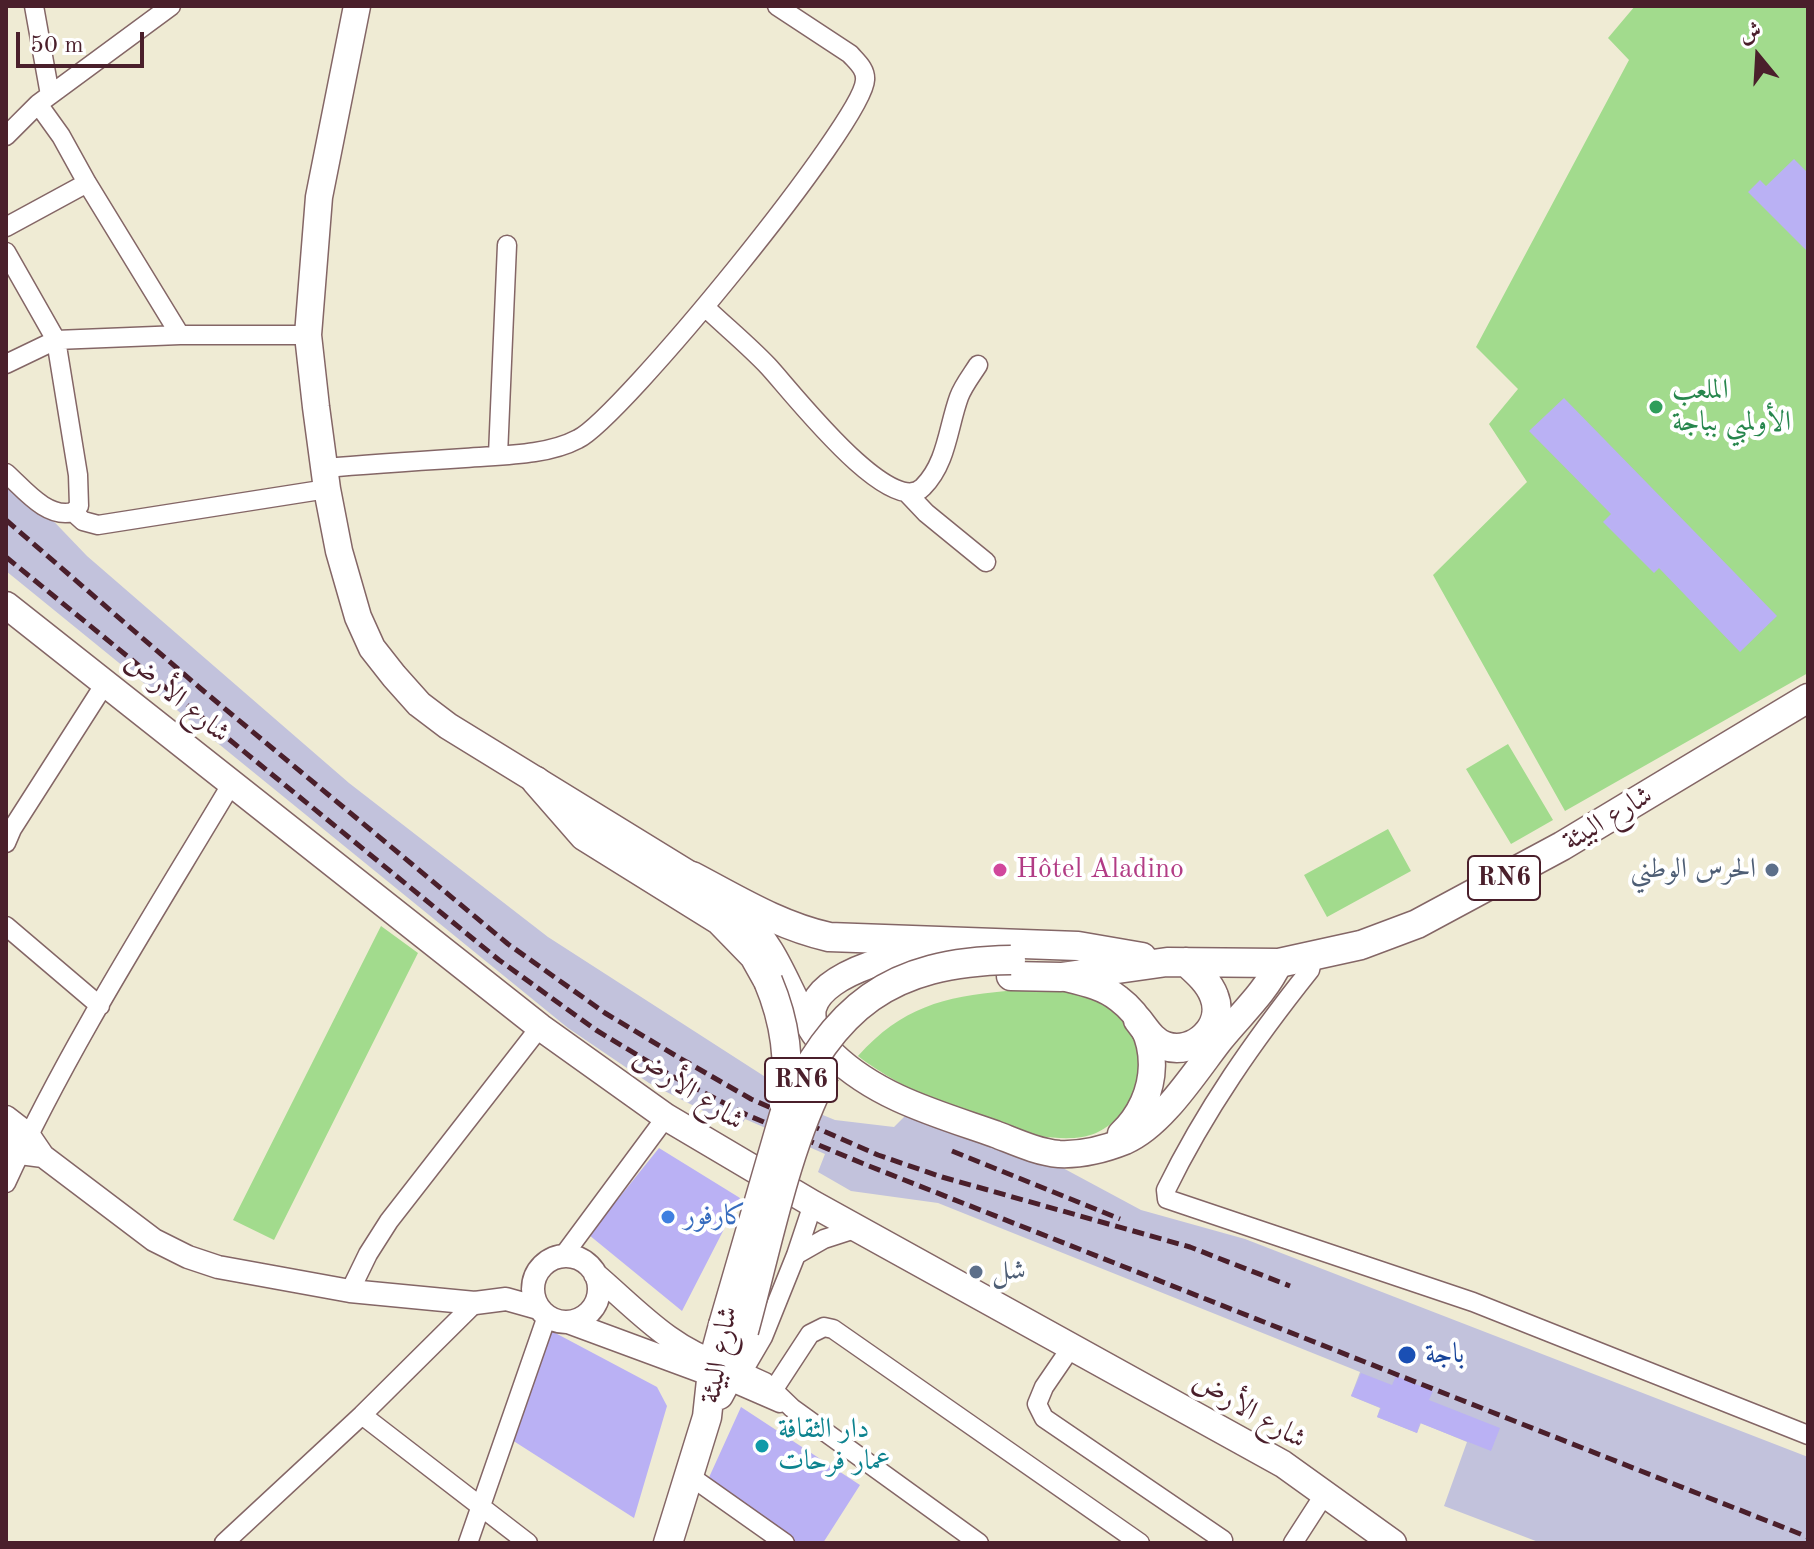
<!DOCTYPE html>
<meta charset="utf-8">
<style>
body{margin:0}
#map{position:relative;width:1814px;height:1549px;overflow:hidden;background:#efebd4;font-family:"Old Standard TT",Amiri,serif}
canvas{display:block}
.frame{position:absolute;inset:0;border:8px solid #4a1f2b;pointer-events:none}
.north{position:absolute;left:1718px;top:16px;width:80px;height:80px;-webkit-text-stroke:6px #fff;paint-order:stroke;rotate:342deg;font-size:22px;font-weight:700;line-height:32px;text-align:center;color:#4a1f2b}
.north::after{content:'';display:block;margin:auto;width:28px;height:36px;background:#4a1f2b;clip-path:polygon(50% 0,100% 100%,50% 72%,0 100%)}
.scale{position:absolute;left:16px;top:32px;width:128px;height:36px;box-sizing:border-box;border:4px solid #4a1f2b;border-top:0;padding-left:10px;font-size:24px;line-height:28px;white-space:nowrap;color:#4a1f2b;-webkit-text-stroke:6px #fff;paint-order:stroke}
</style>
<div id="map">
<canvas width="1814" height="1549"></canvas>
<div class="frame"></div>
<div class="north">ش</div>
<div class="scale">50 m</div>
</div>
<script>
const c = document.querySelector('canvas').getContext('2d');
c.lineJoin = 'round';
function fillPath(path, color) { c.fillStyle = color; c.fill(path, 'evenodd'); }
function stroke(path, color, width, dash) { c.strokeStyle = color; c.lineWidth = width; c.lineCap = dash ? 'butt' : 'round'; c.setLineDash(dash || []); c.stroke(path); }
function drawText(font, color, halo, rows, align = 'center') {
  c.font = font + ' "Old Standard TT",Amiri,serif'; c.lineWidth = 8; c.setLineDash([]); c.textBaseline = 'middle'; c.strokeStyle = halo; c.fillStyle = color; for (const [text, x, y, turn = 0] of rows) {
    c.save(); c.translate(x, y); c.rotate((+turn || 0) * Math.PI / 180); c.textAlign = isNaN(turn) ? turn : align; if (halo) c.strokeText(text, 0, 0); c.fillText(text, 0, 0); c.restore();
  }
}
const industrial = new Path2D(`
 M6 476 40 507 87 556 349 783 548 937 767 1078 764 1091 835 1120 894 1127 908 1113 1048 1160 1141 1210 1245 1239 1808 1457V1543H1541L1444 1506 1467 1442 1421 1423 1417 1433 1377 1417 1380 1408 1351 1396 1360 1372 938 1203 851 1191 818 1172 825 1154 745 1119 739 1129 649 1083 568 1028 6 571Z`);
const green = new Path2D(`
 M1635 6H1808V673L1565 811 1433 575 1527 482 1489 424 1518 389 1476 347 1629 60 1608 38Z
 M1508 744 1553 820 1511 844 1466 769Z
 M1388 829 1411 871 1327 917 1304 875Z
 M381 926 418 953 274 1240 233 1220Z
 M1006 991C1030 991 1062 986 1085 993 1091 995 1096 1000 1101 1003 1108 1007 1117 1010 1122 1016 1156 1053 1141 1113 1096 1133 1040 1157 903 1092 858 1056 902 1007 943 997 1006 991Z`);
const building = new Path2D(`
 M1794 159 1808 173V252L1748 192 1760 180 1766 186Z
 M1564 398 1777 616 1740 652 1659 568 1654 573 1603 522 1611 514 1529 431Z
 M659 1148 740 1198 682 1311 589 1235Z
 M544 1327 657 1387 667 1406 634 1518 512 1440Z
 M1361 1373 1392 1385 1396 1376 1433 1391 1429 1400 1500 1428 1491 1451 1420 1423 1417 1433 1377 1417 1381 1408 1351 1396Z
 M741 1407 860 1485 823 1543H792L706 1484Z`);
const minor = new Path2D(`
 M34 6 50 95
 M171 6 38 104 61 136 87 183 180 335
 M6 136 38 104
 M6 227 87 183
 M6 252 56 340 78 475 79 506 73 512C47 519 24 489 6 473
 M705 307C726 327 748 345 768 366 788 387 891 521 923 487 947 463 948 427 959 397 963 386 971 376 978 365
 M6 364 56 340 180 335H308
 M498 455 507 245
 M325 468C371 464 418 461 465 458 500 455 546 456 578 439 621 418 864 121 865 80 866 69 857 62 850 54L777 6
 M908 494 926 513 986 562
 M73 512 83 521 98 525 327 489
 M6 843 12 829 106 682
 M6 926 100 1006
 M1313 957 1310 970C1255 1039 1205 1110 1166 1190L1167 1199 1473 1302 1808 1435
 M6 1183C70 1044 154 914 232 783
 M796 1255 824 1239 858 1228
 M563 1256 666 1117
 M350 1291 368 1254 389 1221 540 1027
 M1070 1349 1044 1387 1037 1404 1044 1418 1223 1540
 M732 1367 765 1382 792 1408 979 1543
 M739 1378 763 1337 796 1255 813 1204
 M727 1380 780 1403
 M774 1389 810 1334 824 1327 833 1329 1140 1543
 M362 1415 528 1543
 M690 1476 785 1543
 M224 1543 362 1415 475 1303
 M468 1543 547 1316
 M1293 1543 1324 1495`);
const tertiary = new Path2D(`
 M6 1117 28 1134 43 1156 154 1240 188 1257 218 1267 350 1291 475 1303 506 1299 538 1308
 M6 1142 20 1153 43 1156
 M533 1289a33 33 0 1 1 66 0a33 33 0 1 1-66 0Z
 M595 1274C635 1308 672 1350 723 1364
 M568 1322 725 1380`);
const secondary = new Path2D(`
 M357 6 319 197 308 335 316 407 327 489 339 551 358 617 372 648 394 676 419 704 448 726 692 876C721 898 751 919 770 951 791 985 803 1028 833 1055 878 1098 938 1114 995 1134 1016 1142 1037 1152 1059 1154 1080 1155 1105 1149 1125 1141 1162 1125 1195 1072 1220 1040 1240 1015 1266 992 1279 963
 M6 605 540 1027 666 1117 813 1204 1283 1464 1393 1543
 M1062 977C1082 982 1103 986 1119 999 1165 1034 1160 1097 1121 1134
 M815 1033C814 1025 811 1016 813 1008 823 970 911 951 944 948`);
const primary = new Path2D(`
 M536 781 584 836 719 920 754 956 768 981
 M692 876C736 899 779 926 829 937L1078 946 1142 957
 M1011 976 1061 977 1167 962 1279 963 1361 945 1417 924 1562 846 1808 698
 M1138 1020C1146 1030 1152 1041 1165 1046 1194 1056 1226 1026 1214 996 1209 982 1196 971 1186 962
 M719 1395 727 1380 744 1331
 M668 1543 707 1417 713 1362 723 1325`);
const rail = new Path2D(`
 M6 520 200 688 508 944 605 1013 678 1057 751 1099 878 1155 942 1177 1190 1247 1290 1286
 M6 557 499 960 596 1030 672 1076 747 1115 864 1164 1808 1537
 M952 1151 1120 1219`);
const primaryBridge = new Path2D(`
 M768 981C785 1021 791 1061 784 1104
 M723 1325 784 1115C834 1006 889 962 1011 960
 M744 1331C767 1248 785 1149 825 1073`);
const markers = [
 [1656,407,8,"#2e9e5b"],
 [1000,870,8,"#d1479c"],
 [1772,870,8,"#5c6f8a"],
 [668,1217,8,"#3f7fe0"],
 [976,1272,8,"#5c6f8a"],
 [1407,1355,10,"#1a4fb4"],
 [762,1446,8,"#0f9aa8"]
];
const shields = [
 [1504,878,72],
 [801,1080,72]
];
const shieldNames = [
 ["RN6",1504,878],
 ["RN6",801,1080]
];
const leisureNames = [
 ["الملعب",1672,391],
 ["الأولمبي بباجة",1672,423]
];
const streetNames = [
 ["شارع الأرض",177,698,39],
 ["شارع البيئة",1608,819,-31],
 ["شارع الأرض",688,1090,33],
 ["شارع البيئة",720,1355,-79],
 ["شارع الأرض",1249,1411,30]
];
const hotelNames = [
 ["Hôtel Aladino",1016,870]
];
const serviceNames = [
 ["الحرس الوطني",1756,870],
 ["شل",992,1272,"left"]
];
const shopNames = [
 ["كارفور",684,1217]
];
const transitNames = [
 ["باجة",1425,1355]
];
const cultureNames = [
 ["دار الثقافة",778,1430],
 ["عمار فرحات",778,1462]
];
fillPath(industrial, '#c2c2dc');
fillPath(green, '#a2db8d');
fillPath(building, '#bab1f4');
stroke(minor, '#846666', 21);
stroke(tertiary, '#846666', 25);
stroke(secondary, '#846666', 29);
stroke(primary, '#846666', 31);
stroke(minor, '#fff', 18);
stroke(tertiary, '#fff', 22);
stroke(secondary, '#fff', 26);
stroke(primary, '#fff', 28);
stroke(rail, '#4a1f2b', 5, [12, 6]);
stroke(primaryBridge, '#846666', 31, []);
stroke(primaryBridge, '#fff', 28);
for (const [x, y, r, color] of markers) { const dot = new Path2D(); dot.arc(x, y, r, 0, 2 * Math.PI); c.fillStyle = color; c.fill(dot); stroke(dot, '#fff', 3); }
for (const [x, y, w] of shields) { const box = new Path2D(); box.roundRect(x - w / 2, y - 22, w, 44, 6); c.fillStyle = '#fff'; c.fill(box); stroke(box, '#4a1f2b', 2); }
drawText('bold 26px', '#4a1f2b', null, shieldNames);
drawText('28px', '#27864d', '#fff', leisureNames, 'left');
drawText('28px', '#4a1f2b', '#fff', streetNames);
drawText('28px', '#b23c85', '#fff', hotelNames, 'left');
drawText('28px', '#4e5e75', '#fff', serviceNames, 'right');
drawText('28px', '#366cbe', '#fff', shopNames, 'left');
drawText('28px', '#164399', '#fff', transitNames, 'left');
drawText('28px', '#0d838f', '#fff', cultureNames, 'left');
</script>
